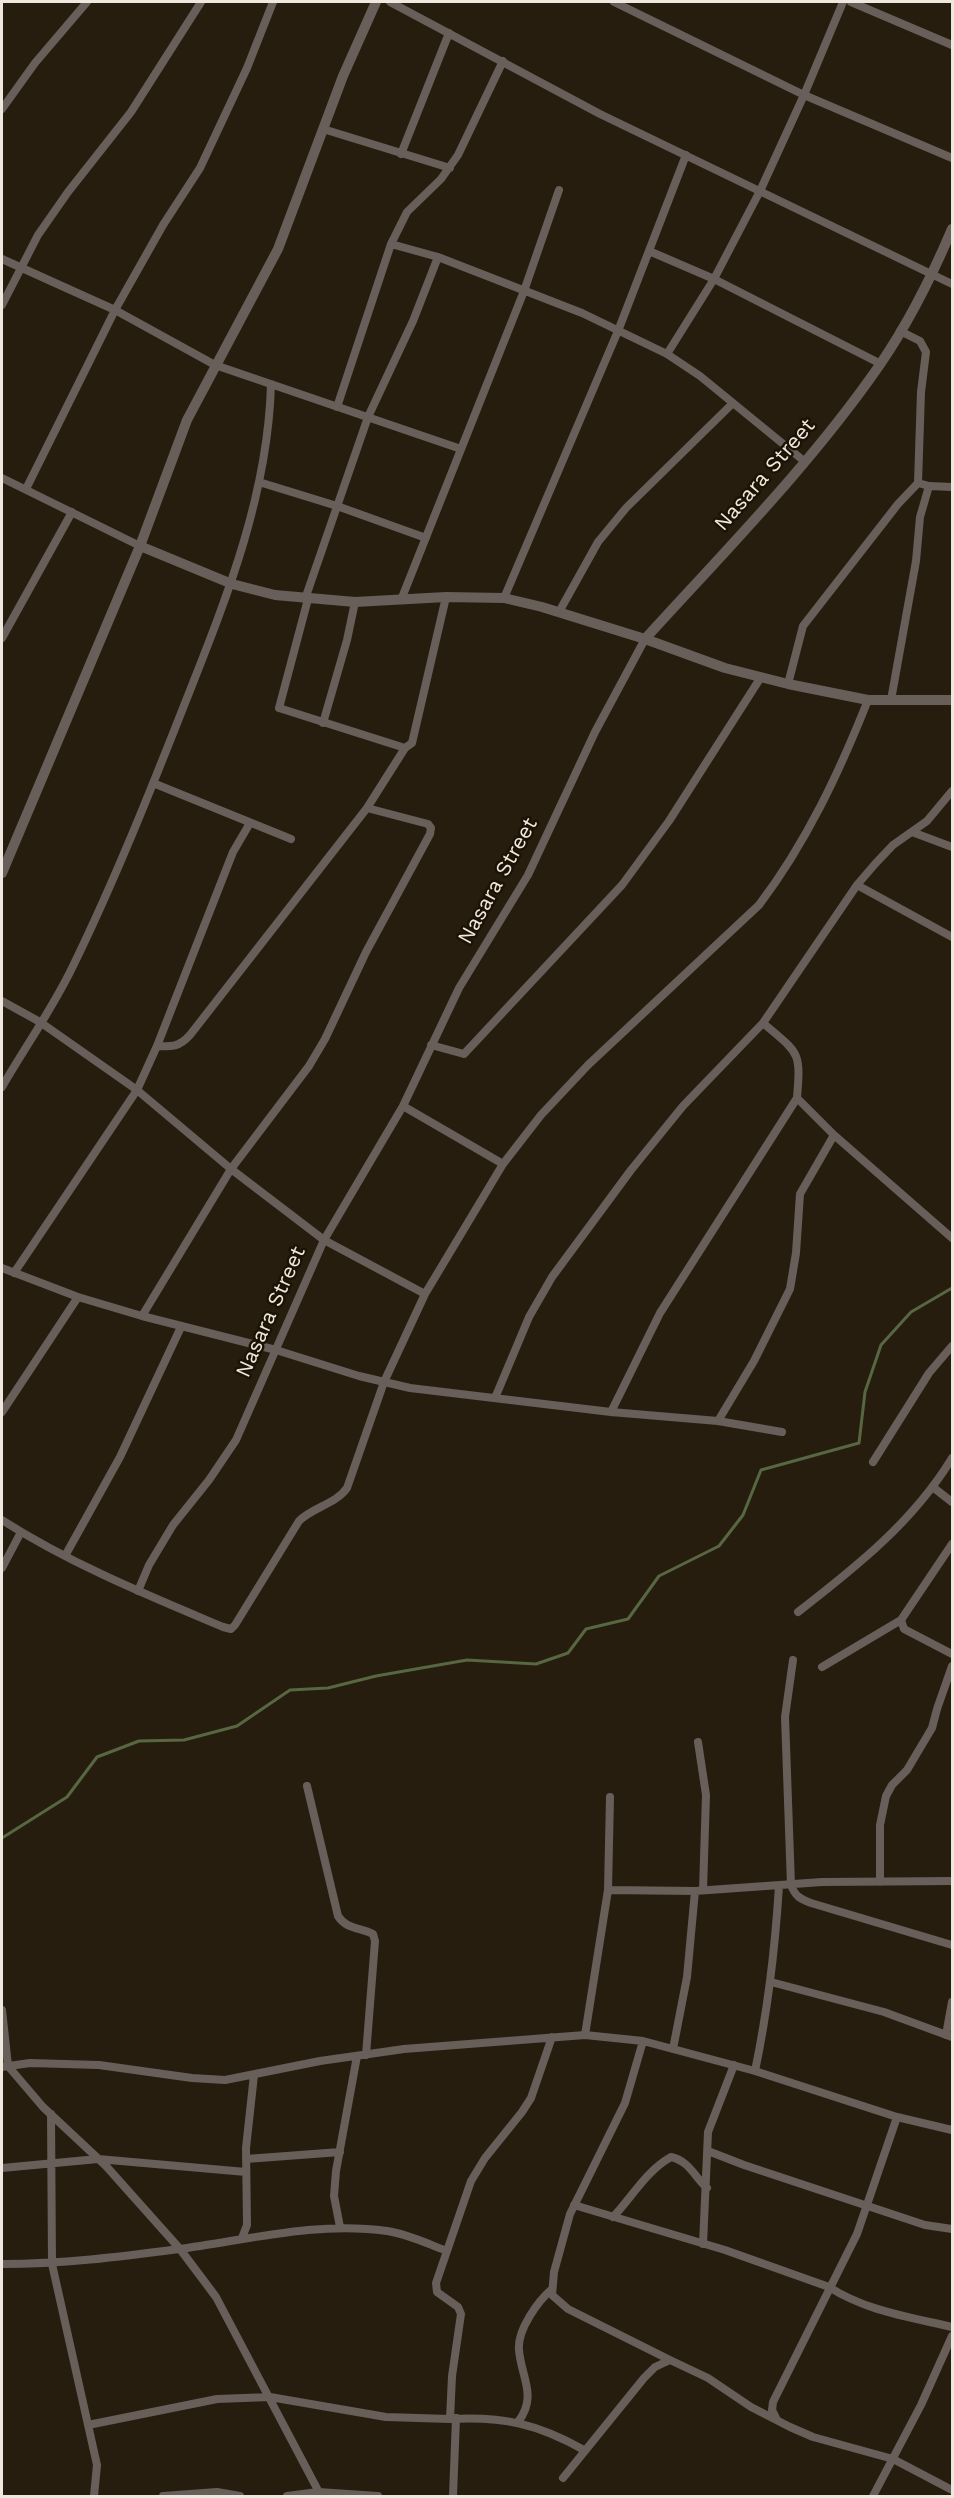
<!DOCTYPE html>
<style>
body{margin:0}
#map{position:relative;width:954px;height:2498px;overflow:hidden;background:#271d0e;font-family:"Work Sans",sans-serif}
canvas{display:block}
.frame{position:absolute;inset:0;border:3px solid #efe8df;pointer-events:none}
</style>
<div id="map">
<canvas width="954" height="2498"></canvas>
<div class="frame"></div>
</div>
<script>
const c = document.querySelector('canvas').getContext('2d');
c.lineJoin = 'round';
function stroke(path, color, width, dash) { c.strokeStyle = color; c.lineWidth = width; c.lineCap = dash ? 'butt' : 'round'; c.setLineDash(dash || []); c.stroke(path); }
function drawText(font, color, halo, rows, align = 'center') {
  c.font = font + ' "Work Sans",sans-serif'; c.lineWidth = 5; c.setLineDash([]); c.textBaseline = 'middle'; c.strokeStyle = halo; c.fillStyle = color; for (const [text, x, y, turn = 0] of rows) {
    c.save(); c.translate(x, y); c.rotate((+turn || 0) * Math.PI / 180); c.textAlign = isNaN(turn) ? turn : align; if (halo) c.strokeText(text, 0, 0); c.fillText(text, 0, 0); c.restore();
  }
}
const stream = new Path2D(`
 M2 1838 67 1797 97 1757 139 1741 184 1740 237 1726 290 1690 328 1688 376 1676 467 1660 536 1664 568 1653 586 1629 628 1619 659 1576 719 1546 743 1515 761 1470 859 1443 865 1392 881 1345 911 1312 952 1288`);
const minor = new Path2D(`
 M390 2 600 114 952 284
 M614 2 804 95 952 158
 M851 2 952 45
 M2 109 35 63 87 2
 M323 129 450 168
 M401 154 449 33
 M391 244 438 257 582 313 667 354 700 376 804 461
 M649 251 714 279 881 364
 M2 259 115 310 215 365 461 449
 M2 305 38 235 68 192 131 112 201 2
 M900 331 920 341 926 352 921 392 918 483 929 486 952 487
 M667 354 714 279 760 191 804 95 843 2
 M337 407 391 244 407 212 441 179 458 155 503 61
 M2 478 140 546
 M259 482 337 506 426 538
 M26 489 115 310 163 225 200 168 247 68 273 2
 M504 598 618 331 686 155
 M305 599 368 417 413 321 438 257
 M308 599 279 708 405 748 412 743 446 597
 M401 600 524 291 559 190
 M559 612 598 542 626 508 733 403
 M2 638 72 512
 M788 684 803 626 898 504 918 483
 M891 700 916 561 920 517 929 486
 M323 723 347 640 355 602
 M153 783 291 839
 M912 832 952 847
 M857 885 952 937
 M2 1001 40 1022 137 1090 231 1169 324 1240 425 1294
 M431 1045 464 1054 622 885 669 821 761 677
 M157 1046C172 1047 179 1047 190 1035L367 808 405 748
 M2 1087C25 1047 53 1008 73 966 115 880 152 787 187 698 227 597 268 495 271 384
 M797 1098 834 1135 952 1238
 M403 1106 503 1164
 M2 1268 78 1297 142 1316 276 1350 359 1376 410 1388 611 1412 718 1421 782 1432
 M14 1273 137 1090 157 1046 233 852 250 823
 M142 1316 231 1169 309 1066 325 1039 366 952 430 834 431 828 428 824 367 808
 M495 1398 529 1317 552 1277 631 1170 683 1106 763 1023 857 885 875 864 893 845 927 821 952 791
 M2 1412 78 1297
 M611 1412 660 1313 797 1098C801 1050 799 1054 763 1023
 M718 1421 754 1361 790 1289 796 1253 800 1194 834 1135
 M873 1462 929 1373 952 1346
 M934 1488 952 1502
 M2 1520C71 1564 147 1595 223 1627L231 1629 235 1625 299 1521C313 1507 336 1504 347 1488L384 1382 425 1294 503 1164 541 1115 588 1065 759 905C806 843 839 773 868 700
 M952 1544 901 1620 904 1629 952 1654
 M65 1556 120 1457 181 1327
 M2 1568 21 1532
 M138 1591 149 1565 173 1525 209 1480 236 1440 324 1240 403 1106 459 988 528 875 595 732 645 639
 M798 1612C856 1567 913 1522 952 1458
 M793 1660 785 1717 791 1885C795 1896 800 1899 811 1903L952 1945
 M822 1667 901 1620
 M698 1742 706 1795 703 1890
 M307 1786 338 1916C347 1930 360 1927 373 1934L375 1941 366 2055
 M880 1882V1825L886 1796 892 1785 907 1770 932 1728 937 1709 952 1666
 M608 1890 695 1891 822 1882 952 1881
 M771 1982 884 2012 952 2037
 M2 2010 8 2066 43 2107 106 2166 180 2249 216 2297 321 2496
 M585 2035 608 1890 610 1797
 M946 2035 952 2002
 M643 2041 625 2103 570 2214 554 2272 552 2295 568 2309 670 2360
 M673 2049 687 1977 695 1891
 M2 2067 30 2063 99 2065 192 2078 225 2080 320 2061 404 2049 585 2035 643 2041 673 2049 755 2071 897 2117 952 2130
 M755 2071C768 2009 775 1949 779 1886
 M51 2114 52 2264 97 2465 94 2496
 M708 2151 744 2165 925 2225 952 2229
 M246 2159 340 2152
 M2 2168 98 2159 246 2172
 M574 2205 725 2250 829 2287C866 2311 910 2317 952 2327
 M613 2217C632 2197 646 2171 671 2157 689 2161 694 2176 707 2188
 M340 2227 334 2196 336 2171 357 2056
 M242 2238 247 2225 246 2148 254 2075
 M703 2244 708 2132 734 2065
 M2 2264C61 2264 120 2257 179 2249 247 2240 317 2221 387 2231 408 2234 428 2244 447 2251
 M776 2418 772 2410 773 2402 857 2234 897 2117
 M450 2419C503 2416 538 2424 584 2450
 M518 2422C538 2396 521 2377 519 2350 517 2330 538 2301 552 2289
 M88 2425 217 2399 270 2397 386 2417 450 2419 452 2376 461 2314 458 2307 437 2292 436 2283 471 2181 485 2158 522 2112 531 2098 552 2037
 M563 2478 644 2378 655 2367 670 2360 708 2378 751 2407 790 2427 813 2437 893 2459 952 2490
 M163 2496 217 2492 240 2496
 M287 2496 318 2492 378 2496
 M453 2496 456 2418
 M873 2496 921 2405 952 2336`);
const tertiary = new Path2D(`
 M140 546 232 584 275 595 355 602 446 597 504 598 542 607 645 639 725 668 788 684 868 700H952
 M645 639C725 551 811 464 879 366 908 324 932 276 952 229
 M2 873 140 546 187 420 278 249 343 76 376 2`);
const streetNames = [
 ["Nasara Street",765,475,-49],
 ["Nasara Street",498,881,-61],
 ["Nasara Street",271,1312,-66]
];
stroke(stream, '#576742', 3);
stroke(minor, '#685f5a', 8);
stroke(tertiary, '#685f5a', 10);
drawText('21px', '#efe8df', '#1d1305', streetNames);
</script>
